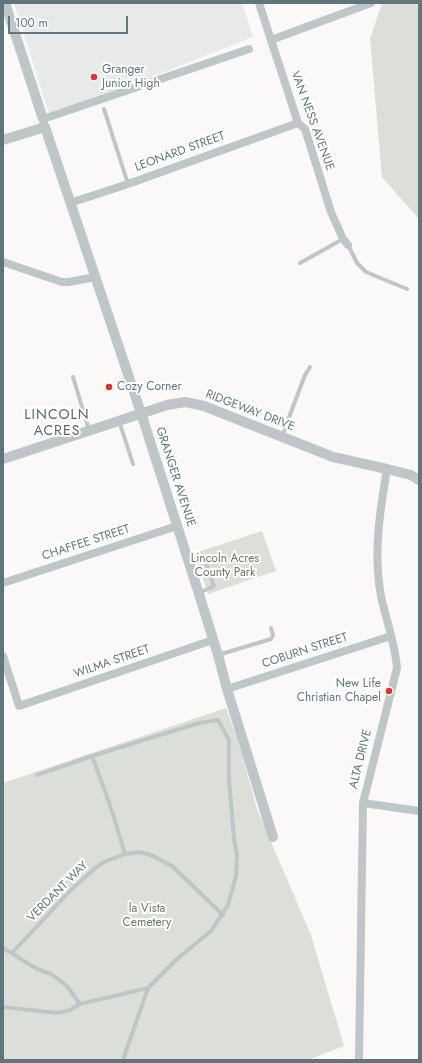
<!DOCTYPE html>
<style>
body{margin:0}
#map{position:relative;width:422px;height:1063px;overflow:hidden;background:#faf9f8;font-family:Jost,sans-serif}
canvas{display:block}
.frame{position:absolute;inset:0;border:4px solid #61767c;pointer-events:none}
.scale{position:absolute;left:8px;top:16px;width:120px;height:18px;box-sizing:border-box;border:2px solid #61767c;border-top:0;padding-left:5px;font-size:12px;line-height:14px;white-space:nowrap;color:#61767c;-webkit-text-stroke:3px #fff;paint-order:stroke}
</style>
<div id="map">
<canvas width="422" height="1063"></canvas>
<div class="frame"></div>
<div class="scale">100 m</div>
</div>
<script>
const c = document.querySelector('canvas').getContext('2d');
c.lineJoin = 'round';
function fillPath(path, color) { c.fillStyle = color; c.fill(path, 'evenodd'); }
function stroke(path, color, width, dash) { c.strokeStyle = color; c.lineWidth = width; c.lineCap = dash ? 'butt' : 'round'; c.setLineDash(dash || []); c.stroke(path); }
function drawText(font, color, halo, rows, align = 'center') {
  c.font = font + ' Jost,sans-serif'; c.lineWidth = 4; c.setLineDash([]); c.textBaseline = 'middle'; c.strokeStyle = halo; c.fillStyle = color; for (const [text, x, y, turn = 0] of rows) {
    c.save(); c.translate(x, y); c.rotate((+turn || 0) * Math.PI / 180); c.textAlign = isNaN(turn) ? turn : align; if (halo) c.strokeText(text, 0, 0); c.fillText(text, 0, 0); c.restore();
  }
}
const built = new Path2D(`
 M14 3H242L253 37 50 117Z`);
const green = new Path2D(`
 M382 3H419V219L382 177 370 39Z
 M262 531 276 571 208 594 195 553Z
 M226 708 239 744 257 809 311 935 344 1046 308 1060H3V783Z`);
const service = new Path2D(`
 M104 109 128 184
 M348 245 357 263 366 272 407 289
 M300 263 343 239
 M73 377 89 430
 M119 421 133 464
 M282 436 305 375 310 367
 M189 559 203 556 214 586 199 593
 M218 655 271 639 273 635 271 628
 M92 756 110 805 125 854
 M3 948 37 969 51 974 67 986 80 1004
 M12 953 69 892 94 869 104 862 125 854 140 852 151 855 172 866 223 915
 M3 1007 58 1013 70 1010 80 1004 148 988 177 959 211 931 228 905 236 876 237 856 234 838 229 780V740L218 720 199 723 92 756 37 775
 M123 1060 148 988`);
const minor = new Path2D(`
 M259 3 298 123 305 129 331 212 343 239 348 245
 M271 40 371 3
 M44 124 43 119 249 49
 M70 203 128 184 298 123
 M3 262 62 282H69L95 277
 M3 583 177 526
 M3 656 19 706 213 640
 M227 689 391 636
 M363 803 419 811
 M359 1060 363 803 397 668C395 643 386 620 381 596 373 554 380 510 387 469`);
const tertiary = new Path2D(`
 M5 3 43 119
 M3 140 45 127 141 413 199 594 218 655 227 689 273 837
 M3 459 167 405 185 402 204 406 333 457 387 469 411 475 419 480`);
const markers = [
 [94,77,4,"#de3534"],
 [109,387,4,"#de3534"],
 [389,691,4,"#de3534"]
];
const poiNames = [
 ["Granger",102,70],
 ["Junior High",102,84],
 ["Cozy Corner",117,387],
 ["New Life",381,684,"right"],
 ["Christian Chapel",381,698,"right"]
];
const streetNames = [
 ["VAN NESS AVENUE",312,121,70],
 ["LEONARD STREET",180,152,-20],
 ["RIDGEWAY DRIVE",250,411,21],
 ["GRANGER AVENUE",175,477,72],
 ["CHAFFEE STREET",86,543,-18],
 ["COBURN STREET",305,651,-18],
 ["WILMA STREET",112,662,-19],
 ["ALTA DRIVE",361,759,-76],
 ["VERDANT WAY",58,892,-45]
];
const parkNames = [
 ["Lincoln Acres",225,559],
 ["County Park",225,573],
 ["la Vista",147,909],
 ["Cemetery",147,923]
];
const quarterNames = [
 ["LINCOLN",57,416],
 ["ACRES",57,432]
];
fillPath(built, '#e8e9e9');
fillPath(green, '#dbdfd7');
stroke(service, '#bfc6c8', 4);
stroke(minor, '#bfc6c8', 8);
stroke(tertiary, '#bfc6c8', 10);
for (const [x, y, r, color] of markers) { const dot = new Path2D(); dot.arc(x, y, r, 0, 2 * Math.PI); c.fillStyle = color; c.fill(dot); stroke(dot, '#fff', 1.5); }
drawText('12px', '#61767c', '#fff', poiNames, 'left');
drawText('12px', '#61767c', '#fff', streetNames);
drawText('12px', '#6d7a65', '#fff', parkNames);
c.letterSpacing = '1px';
drawText('14px', '#58686d', '#fff', quarterNames);
c.letterSpacing = '0px';
</script>
